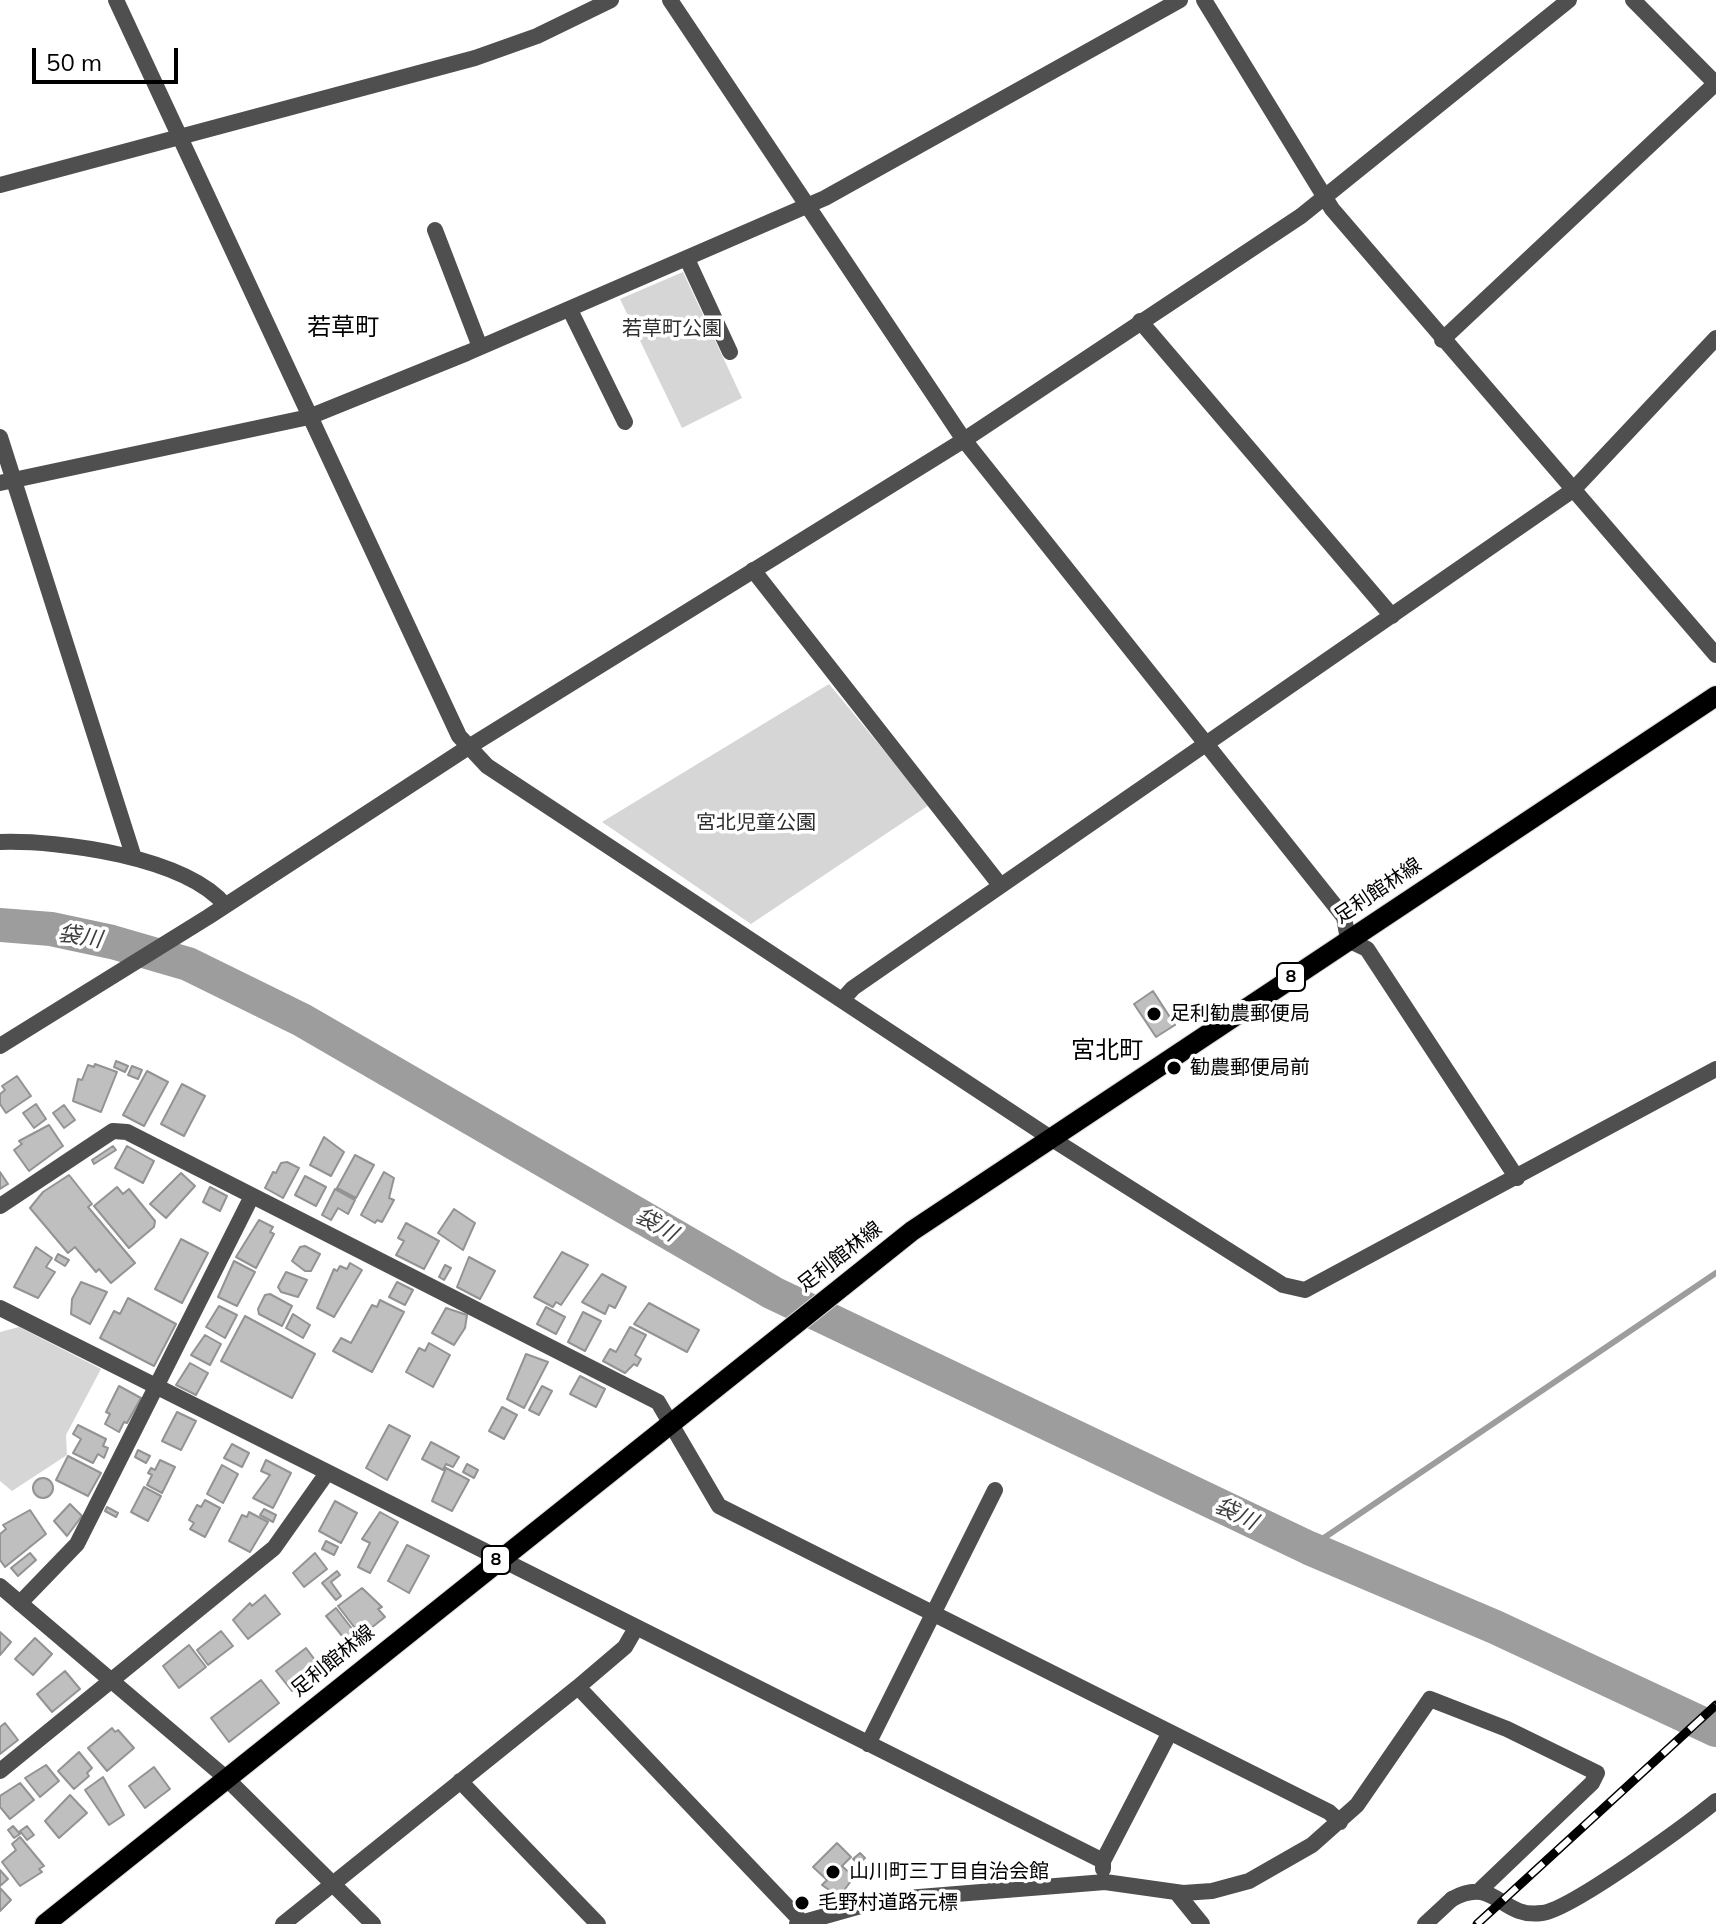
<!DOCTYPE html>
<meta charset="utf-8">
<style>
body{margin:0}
#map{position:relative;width:1716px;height:1924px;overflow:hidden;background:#fff;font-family:Mulish,sans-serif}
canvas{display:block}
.scale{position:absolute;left:32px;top:48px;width:146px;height:36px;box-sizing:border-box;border:4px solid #000;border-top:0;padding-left:10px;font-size:24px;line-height:28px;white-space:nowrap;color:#000;-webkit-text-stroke:6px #fff;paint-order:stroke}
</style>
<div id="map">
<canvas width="1716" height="1924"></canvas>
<div class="scale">50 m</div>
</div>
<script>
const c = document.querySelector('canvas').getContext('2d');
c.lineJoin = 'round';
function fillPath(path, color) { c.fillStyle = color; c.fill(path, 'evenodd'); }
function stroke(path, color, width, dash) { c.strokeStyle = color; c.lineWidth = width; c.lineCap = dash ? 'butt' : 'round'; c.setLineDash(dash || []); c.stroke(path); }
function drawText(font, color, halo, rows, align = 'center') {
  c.font = font + ' Mulish,"Noto Sans JP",sans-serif'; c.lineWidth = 7; c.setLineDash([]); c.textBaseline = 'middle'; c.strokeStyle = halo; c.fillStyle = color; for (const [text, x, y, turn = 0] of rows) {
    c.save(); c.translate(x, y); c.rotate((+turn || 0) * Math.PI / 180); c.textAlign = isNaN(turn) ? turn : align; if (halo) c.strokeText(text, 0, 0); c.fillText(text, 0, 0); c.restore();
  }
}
const green = new Path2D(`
 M683 272 742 398 682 428 620 299Z
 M829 684 929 805 751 924 602 822Z
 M19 1327 101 1369 66 1435 67 1455 12 1491 0 1481V1332Z`);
const stream = new Path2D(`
 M1309 1548 1716 1273`);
const river = new Path2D(`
 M0 925 51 929 112 942 188 964 302 1020 773 1293 1309 1548 1495 1627 1716 1730`);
const building = new Path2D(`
 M1153 991 1175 1025 1156 1037 1134 1004Z
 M116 1061 128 1066 125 1072 114 1067Z
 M95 1064 117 1072 101 1112 73 1101 78 1079 82 1080 88 1065 94 1067Z
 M132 1066 142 1070 138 1079 128 1075Z
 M147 1071 168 1082 144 1126 123 1115Z
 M17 1076 31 1096 6 1113 0 1104V1094L5 1090 2 1086Z
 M182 1084 205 1096 184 1136 161 1124Z
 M36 1104 46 1119 34 1128 23 1113Z
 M64 1105 75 1120 64 1128 53 1113Z
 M49 1125 63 1146 29 1171 14 1150 22 1144 19 1141Z
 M324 1137 344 1152 331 1176 310 1165Z
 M113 1146 116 1150 94 1164 92 1160Z
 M127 1146 154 1161 143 1183 115 1168Z
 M355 1155 374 1165 356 1198 337 1188Z
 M287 1162 299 1168 283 1198 265 1188 273 1172 276 1173 281 1163Z
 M0 1172 8 1184 0 1189Z
 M384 1172 394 1178 389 1198 394 1200 382 1222 377 1220 375 1223 361 1215Z
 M181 1173 195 1186 166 1218 150 1204Z
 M69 1175 92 1204 88 1207 135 1263 111 1283 99 1269 96 1272 75 1247 68 1253 30 1208 43 1192Z
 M305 1176 326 1187 316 1206 295 1195Z
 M117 1187 123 1194 129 1189 155 1221 154 1227 129 1248 94 1206Z
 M210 1187 227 1196 220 1211 203 1202Z
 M335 1189 355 1200 348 1214 338 1208 331 1220 322 1215Z
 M454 1209 475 1223 463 1250 438 1233Z
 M259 1220 273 1227 270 1232 274 1234 256 1268 236 1257Z
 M406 1223 439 1241 424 1269 396 1255 404 1241 398 1238Z
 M181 1239 208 1253 182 1303 155 1289Z
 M305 1246 320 1254 311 1271H305L292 1261 300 1247Z
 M36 1247 52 1258 46 1267 55 1272 38 1298 14 1287Z
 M562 1252 588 1265 561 1305 556 1302 553 1307 534 1297Z
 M58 1254 69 1260 65 1266 55 1260Z
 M469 1257 495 1271 480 1299 457 1287Z
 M234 1261 255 1272 237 1306 218 1297Z
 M350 1263 362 1270 334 1317 317 1308 334 1269 337 1271 340 1266 347 1269Z
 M445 1265 451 1268 444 1280 439 1277Z
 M286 1272 307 1280 298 1297 281 1292 278 1287Z
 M602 1274 626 1287 615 1308 609 1305 605 1314 582 1302Z
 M81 1282 107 1292 90 1324 71 1314 72 1299Z
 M397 1282 413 1290 405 1305 389 1297Z
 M270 1294 292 1306 282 1326 259 1314 258 1309 265 1295Z
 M128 1298 176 1324 154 1366 100 1338 114 1311 120 1314Z
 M380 1300 404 1312 372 1372 333 1351 341 1338 351 1343 372 1305 377 1307Z
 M649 1303 699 1330 687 1352 634 1324Z
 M219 1306 237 1315 225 1338 206 1327Z
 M546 1307 565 1317 556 1334 537 1324Z
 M446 1308 467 1315 465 1328 454 1345 432 1333Z
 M583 1312 601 1321 585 1351 568 1342Z
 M293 1314 310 1325 303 1338 286 1328Z
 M245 1316 315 1354 292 1398 221 1361Z
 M630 1327 646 1335 635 1355 641 1359 637 1366 634 1364 625 1373 603 1361 610 1349 616 1352Z
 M205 1335 221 1344 210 1365 191 1355Z
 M429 1343 450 1355 433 1387 406 1372 419 1348 425 1351Z
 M526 1354 548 1362 524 1408 507 1399Z
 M190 1363 208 1373 196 1395 176 1385Z
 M580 1376 605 1389 596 1407 570 1394Z
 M119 1386 141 1398 127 1423 124 1422 119 1432 105 1424 110 1414 106 1412Z
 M542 1386 552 1391 539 1415 529 1410Z
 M502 1407 517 1415 504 1439 489 1431Z
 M177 1412 196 1421 181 1450 162 1441Z
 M78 1425 106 1439 103 1446 108 1448 104 1458 98 1454 93 1463 73 1453 81 1439 73 1434Z
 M389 1425 410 1436 387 1480 366 1468Z
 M431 1442 459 1457 453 1467 446 1464 443 1470 422 1459Z
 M232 1444 249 1453 242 1467 224 1458Z
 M138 1450 150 1456 146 1463 135 1457Z
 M68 1456 101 1473 88 1496 56 1480Z
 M160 1460 175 1467 162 1493 147 1485 152 1475 148 1473 151 1468 155 1470Z
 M266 1460 291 1473 273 1508 253 1498 270 1475 261 1471Z
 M467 1464 478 1470 474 1478 463 1472Z
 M222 1465 238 1474 223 1503 207 1494Z
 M446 1468 469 1480 452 1511 432 1501Z
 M33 1488a10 10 0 1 1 20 0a10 10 0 1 1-20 0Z
 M144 1487 161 1496 148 1521 131 1512Z
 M205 1500 220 1508 205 1537 190 1529 194 1523 189 1520 197 1505 201 1507Z
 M335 1501 357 1513 341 1543 319 1531Z
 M70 1504 82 1516 67 1536 54 1521Z
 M107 1507 118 1513 116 1517 105 1511Z
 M264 1509 276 1515 273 1522 260 1515Z
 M30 1510 46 1534 5 1567 0 1560V1534L6 1529 3 1525Z
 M249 1512 268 1522 250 1552 229 1541 242 1515 247 1517Z
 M380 1512 398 1522 370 1573 358 1567 370 1543 362 1539Z
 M326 1541 338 1547 334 1555 322 1549Z
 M407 1545 429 1556 409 1593 388 1581Z
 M30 1553 36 1560 18 1576 11 1568Z
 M315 1553 327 1569 304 1587 293 1573Z
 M337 1571 340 1575 331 1582 341 1596 336 1600 322 1583Z
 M362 1588 382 1607 378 1609 385 1617 361 1636 338 1606Z
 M265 1595 280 1614 248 1639 233 1620 250 1603 252 1606Z
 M336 1608 356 1634 347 1642 326 1616Z
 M221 1631 233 1646 208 1665 197 1650Z
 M0 1632 11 1642 0 1655Z
 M35 1638 52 1654 33 1675 15 1659Z
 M189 1645 206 1667 179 1688 163 1666Z
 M306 1648 321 1668 292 1691 276 1671Z
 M65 1671 80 1689 52 1712 37 1694Z
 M261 1680 279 1703 229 1742 211 1718Z
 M5 1723 18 1740 0 1754V1727Z
 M112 1728 115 1732 118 1730 134 1748 107 1771 88 1748Z
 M79 1752 92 1768 87 1773 89 1776 74 1789 58 1771Z
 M46 1765 59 1781 40 1797 25 1778Z
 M154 1767 170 1789 145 1808 129 1786Z
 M103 1777 124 1815 109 1825 85 1790Z
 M20 1783 34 1800 10 1819 0 1807V1796Z
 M70 1795 87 1813 59 1838 45 1821Z
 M13 1826 20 1834 14 1838 8 1830Z
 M27 1826 34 1835 27 1840 20 1831Z
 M20 1837 44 1866 39 1869 42 1872 20 1886 2 1862 16 1850 12 1844Z
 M837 1843 851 1857 842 1866 854 1877 839 1897 822 1885 827 1880 813 1867Z
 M860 1853 865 1858 859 1864 853 1859Z
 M0 1870 8 1879 0 1886Z
 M0 1888 11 1900 0 1911Z`);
const minor = new Path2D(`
 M116 0 459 736 487 766 1049 1137 1283 1285 1305 1290 1716 1069
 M670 0 964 440 1344 917 1348 940 1367 949 1517 1178
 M1633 0 1716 84
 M435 230 480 347
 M687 259 730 352
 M570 310 625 422
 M1140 321 1392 616
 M1442 340 1716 83
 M0 437 134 858
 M0 483 309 417 467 353 825 198 1180 0
 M753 570 1000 885
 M0 842C60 840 185 857 225 905
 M842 1000 853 988 1573 490 1716 338
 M0 1206 113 1131 127 1132 658 1402 719 1506 1329 1812 1340 1822
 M0 1308 1103 1861
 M20 1603 77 1544 252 1196
 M578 1687 802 1922
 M868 1744 995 1490
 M0 1771 274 1548 327 1473
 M460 1781 598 1924
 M1103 1869V1861L1170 1732
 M1176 1892 1202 1924
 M1452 1899C1496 1875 1500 1919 1542 1913 1571 1910 1689 1823 1716 1801
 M283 1924 578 1687 625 1647 636 1628
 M797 1924 882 1900 1105 1882 1183 1893 1212 1891 1249 1881 1312 1845 1357 1805 1430 1699 1507 1729 1597 1773 1592 1783 1481 1889`);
const tertiary = new Path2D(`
 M1204 0 1332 209 1716 655
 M0 185 475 58 537 36 611 0
 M0 1046 208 917 467 748 964 440 1301 216 1569 0
 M0 1586 226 1778 373 1924
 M1425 1924 1452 1899`);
const primary = new Path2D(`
 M45 1924 912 1231 1716 696`);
const rail = new Path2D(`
 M1477 1924 1716 1705`);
const markers = [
 [1154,1014,8,"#000"],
 [1174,1068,8,"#000"],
 [833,1872,8,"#000"],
 [802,1903,8,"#000"]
];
const shields = [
 [1291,977,28],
 [496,1560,28]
];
const shieldNames = [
 ["8",1291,977],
 ["8",496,1560]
];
const parkNames = [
 ["若草町公園",672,329],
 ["宮北児童公園",756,823]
];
const streetNames = [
 ["足利館林線",1378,891,-34],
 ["足利館林線",840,1257,-38],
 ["足利館林線",333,1661,-39]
];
const poiNames = [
 ["足利勧農郵便局",1170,1014],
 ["勧農郵便局前",1190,1068],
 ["山川町三丁目自治会館",849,1872],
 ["毛野村道路元標",818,1903]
];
const waterNames = [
 ["袋川",80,937,9],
 ["袋川",656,1225,30],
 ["袋川",1236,1514,26]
];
const quarterNames = [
 ["若草町",343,328],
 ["宮北町",1107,1051]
];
fillPath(green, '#d6d6d6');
stroke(stream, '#9d9d9d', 6);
stroke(river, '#9d9d9d', 34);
fillPath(building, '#bfbfbf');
stroke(building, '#939393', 2);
stroke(primary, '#dbdbdb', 22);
stroke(minor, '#4f4f4f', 16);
stroke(tertiary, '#4f4f4f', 16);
stroke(primary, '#000', 20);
stroke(rail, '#000', 9);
stroke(rail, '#fff', 6, [18]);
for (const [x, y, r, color] of markers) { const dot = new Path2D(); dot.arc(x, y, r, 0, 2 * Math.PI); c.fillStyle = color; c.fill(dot); stroke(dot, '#fff', 3); }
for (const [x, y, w] of shields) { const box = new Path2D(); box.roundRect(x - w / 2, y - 14, w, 28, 6); c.fillStyle = '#fff'; c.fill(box); stroke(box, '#000', 2); }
drawText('bold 18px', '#000', null, shieldNames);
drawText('20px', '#2d2d2d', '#fff', parkNames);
drawText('20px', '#000', '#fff', streetNames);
drawText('20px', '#000', '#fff', poiNames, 'left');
drawText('italic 22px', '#3e3e3e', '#fff', waterNames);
drawText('24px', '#000', '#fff', quarterNames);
</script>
